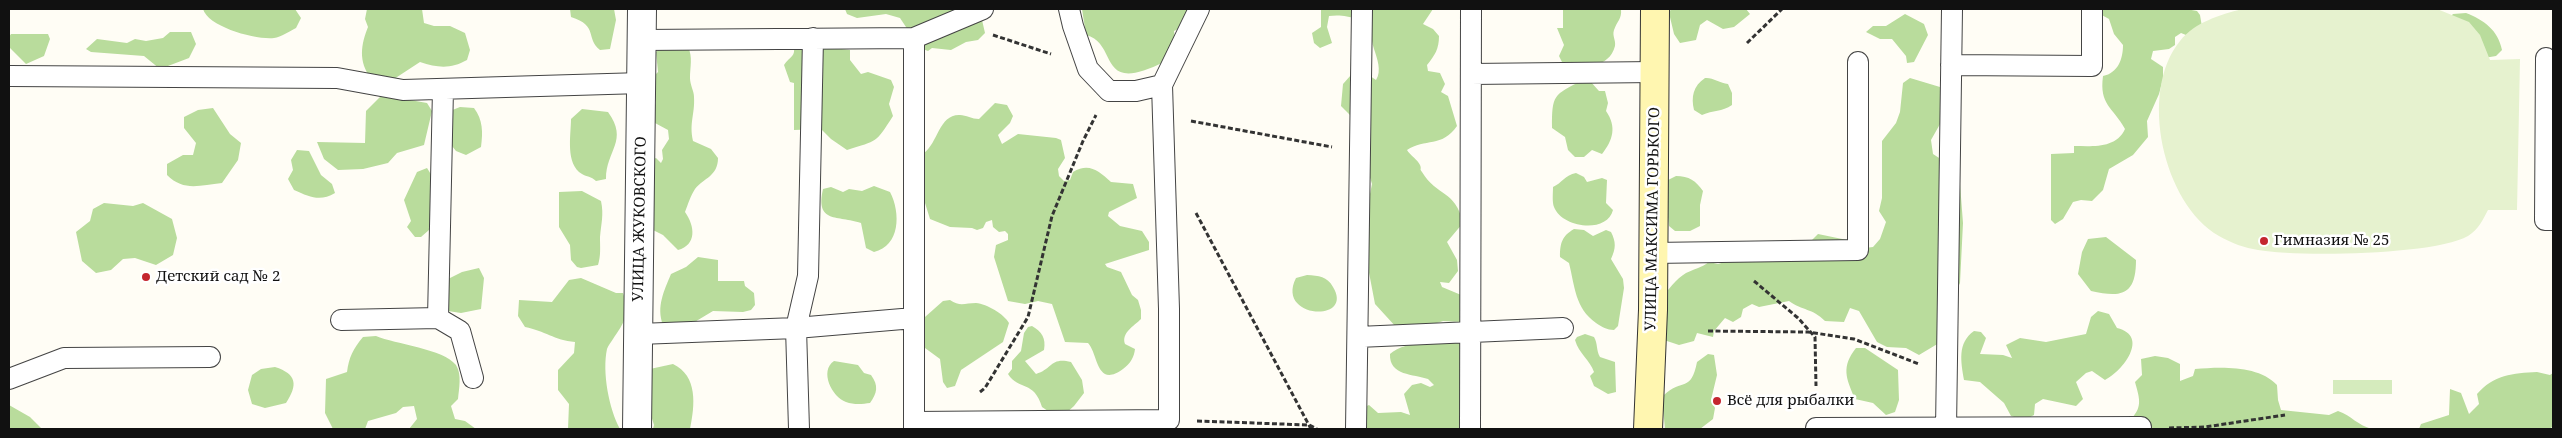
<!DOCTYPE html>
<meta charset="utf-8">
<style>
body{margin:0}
#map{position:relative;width:2562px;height:438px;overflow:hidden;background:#fffdf5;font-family:"Noto Serif",serif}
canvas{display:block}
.frame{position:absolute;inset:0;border:10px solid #111;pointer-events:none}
</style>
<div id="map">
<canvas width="2562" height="438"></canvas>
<div class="frame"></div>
</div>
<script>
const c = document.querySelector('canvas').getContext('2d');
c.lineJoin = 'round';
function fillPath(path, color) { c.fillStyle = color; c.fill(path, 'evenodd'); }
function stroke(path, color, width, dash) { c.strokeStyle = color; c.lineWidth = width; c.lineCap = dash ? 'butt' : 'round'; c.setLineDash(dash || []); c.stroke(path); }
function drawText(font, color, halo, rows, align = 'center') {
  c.font = font + ' "Noto Serif",serif'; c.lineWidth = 5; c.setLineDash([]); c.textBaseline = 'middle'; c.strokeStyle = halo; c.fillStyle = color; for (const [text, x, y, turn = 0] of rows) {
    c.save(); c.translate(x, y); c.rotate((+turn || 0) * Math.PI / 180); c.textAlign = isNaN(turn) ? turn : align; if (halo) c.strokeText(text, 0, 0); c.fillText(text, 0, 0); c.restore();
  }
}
const green = new Path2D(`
 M2333 380H2392V394H2333Z`);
const forest = new Path2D(`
 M203 9H295L301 18 296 28C290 31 281 37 274 38 256 40 208 27 203 9Z
 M367 9H422L424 23 434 26H450L465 33 470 50 467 60C451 69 438 68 420 62L394 79 371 78C358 62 361 44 368 27L365 19Z
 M570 9H614L616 20 610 49 600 50C585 38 599 26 571 17Z
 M845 9H990L982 20 985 33 978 40 966 42 951 50 932 48 928 51 920 48 900 18 886 14 857 18 847 14Z
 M1082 9H1187L1189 12 1180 28 1174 31 1175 39 1166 61C1095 97 1120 44 1086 35Z
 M1321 9H1433L1423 24 1433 29 1439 36C1439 49 1435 55 1427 65L1428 71 1440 73 1445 84 1441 92 1448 96 1457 126C1442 148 1425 138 1407 150 1410 155 1418 160 1420 165 1422 170 1419 168 1422 172 1437 197 1455 189 1463 223L1447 242 1457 260 1458 271 1449 283 1440 282 1442 287 1466 297 1462 322 1443 321 1431 325 1396 327 1375 304 1362 236 1369 232 1368 204 1372 184 1351 116 1341 106 1343 84 1351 75 1370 76 1376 80C1382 71 1377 58 1374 49 1372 44 1372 38 1370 33 1364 17 1343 14 1329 16L1327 27 1332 43 1320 48 1314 43 1312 33 1321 27Z
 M1563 9H1621C1622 19 1617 21 1614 30 1612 36 1616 40 1615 46 1609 69 1584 66 1565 68L1559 56 1564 45 1557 28H1563Z
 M1671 9H1746L1750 14 1734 27 1723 29 1707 20 1700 25 1696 40 1680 43 1674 34 1669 13Z
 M2101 9H2186L2197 11 2200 15 2202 27 2186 35 2181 33 2175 37V45L2169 49 2153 51 2151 59 2163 67V79L2159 94 2147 121 2148 137 2133 155 2109 169 2103 190 2092 201 2081 200 2073 202 2063 219 2055 224 2051 220V154L2074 153V146C2092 146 2116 149 2125 129 2113 107 2099 105 2103 76 2118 73 2123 59 2123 45L2114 34 2109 19 2100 14Z
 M2466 13C2484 20 2498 30 2502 50L2496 56 2484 58 2443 25 2453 14Z
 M1905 14 1924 24 1928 35 1914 62 1907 63 1906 56 1892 39H1880L1866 32 1873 26H1886Z
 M170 32H191L196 44 189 58 160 69 144 56 91 52 86 49 97 39 127 43 135 39 146 41 163 38Z
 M11 34H48L50 39 44 56 26 64 9 47V37Z
 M666 43 688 47C693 57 690 67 690 78 690 85 694 91 694 97 695 115 689 122 693 141L711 149 718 158C718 176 704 178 695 189 691 195 688 204 685 212 695 226 697 245 678 250L663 235 653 230 646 161 656 158 661 163 663 159 662 150 669 139 668 130 655 123 652 112 656 103 654 76 658 72 656 52Z
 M792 43 850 50V60L861 74 868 72 891 80 894 87 889 104 893 116C875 144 878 140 847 150L831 139 821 129 794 130V83L790 82 784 65C790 56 798 56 792 43Z
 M1705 78C1712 77 1720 83 1728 84L1732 93V105C1722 112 1713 110 1702 115L1694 110C1691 97 1693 86 1705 78Z
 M1910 78 1940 87 1948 110 1931 140 1933 154 1959 171 1963 223 1960 283 1953 297 1944 340 1919 355 1906 348 1887 347 1877 342 1859 311 1850 308 1844 322 1825 321C1812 308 1803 311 1789 301L1759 307 1752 304 1743 309 1741 317 1733 322 1725 318 1714 331 1713 337 1697 333 1694 341 1679 345 1664 340 1660 300C1668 290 1676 279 1686 273 1694 269 1701 268 1709 262L1718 264 1799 240 1810 242 1818 234 1847 240 1865 248 1873 247 1880 239 1886 222 1879 211 1882 198V141L1896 123 1900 112 1903 83Z
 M1583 80 1590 81 1599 91H1605L1608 103 1606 111C1617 127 1613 140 1602 154L1592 150 1584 157H1575L1568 150 1565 137 1552 128C1552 95 1553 95 1583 80Z
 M382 95 427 103 432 111 424 145 397 153 388 163 363 169 338 170 324 159 317 142 365 143 366 111Z
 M995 103 1007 105 1013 116 1010 123 998 135 1002 144 1018 134 1056 138 1061 140 1065 158 1058 169 1059 176 1064 181 1070 180 1073 172C1089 162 1099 171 1111 182L1133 184 1137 198 1109 212 1108 216 1120 226 1142 231 1149 242V250L1105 264 1107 267 1121 272 1132 295 1138 300 1141 310V319C1134 326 1121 333 1125 344L1135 349C1134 357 1131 363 1123 369 1096 389 1098 353 1088 343L1065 342 1052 304 1038 301 1025 304 1008 301 994 257 996 245 1008 240V234L1005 231 999 232 993 227 992 220 986 222 983 228 977 230 972 228 950 227 930 219 925 203 924 153C938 143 939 114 960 115 966 115 972 119 979 119Z
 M460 107 474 108C483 120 483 132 481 147L466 155 456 151 448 141 450 111Z
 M213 108 230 134 241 143 238 160 222 183C200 185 184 192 167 175V164L183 155H193L196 143 184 128V117L198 110Z
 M582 109 608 112C629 141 606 150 606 179L596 181C591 176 587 177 582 174 565 164 571 135 571 119Z
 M297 150 309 151 321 175 332 184 335 193C320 202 310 197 294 190L288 179 293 170 291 160Z
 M427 168 432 176 431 222 429 230 421 237H415L407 227 411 221 404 200 417 172Z
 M1576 173 1584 177 1587 182 1602 178 1607 180 1606 203 1613 210C1607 234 1562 228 1554 207 1552 202 1553 193 1553 187 1562 183 1565 175 1576 173Z
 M1676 176C1689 176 1696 181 1703 191L1700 205V226L1690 231H1675L1669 226 1664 182Z
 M874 186 890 192C901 213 900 246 874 252L866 248 861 223C838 215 815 224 823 189L831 187 843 192 849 189 862 191Z
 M582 191 601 201C604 215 601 224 600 237 600 248 601 255 598 265L581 268 577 267 571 260 570 245 559 227V192Z
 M104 203 133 206 143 203 172 219 177 238 173 255 156 265 135 258 123 259 111 270 96 273 82 261 76 232 90 221 93 209Z
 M1574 229 1584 230 1593 236 1606 230 1611 232C1616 242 1616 248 1611 259L1623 279 1624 288 1618 326 1614 330C1607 330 1602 327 1596 323 1575 308 1575 287 1569 263L1560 257C1560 243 1562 236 1574 229Z
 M2106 237 2136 260C2136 295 2122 298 2091 291L2078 274 2082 252 2088 239Z
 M698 257 718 260V281H744L745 286 754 293 755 305 751 310 743 312 713 311 688 326 663 325C656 307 664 291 671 274L686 267Z
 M479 268 484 278 481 309 461 313 448 311V279L462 272Z
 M1307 275C1319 276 1327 276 1333 287 1355 323 1275 319 1296 278Z
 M581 278 616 293H623C631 313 624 323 613 339 611 342 608 346 607 349 602 372 609 409 620 429H568L569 404 558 390V370L574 353 575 342C554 340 545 331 525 327L518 316 519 300 552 302 569 280Z
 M950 300C960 307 965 303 976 303 987 304 1004 314 1009 323L1003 342 961 370 955 386 947 388 943 382 940 359 925 348 923 336 925 317 943 301Z
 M2098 311 2109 314 2117 328C2150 336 2123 371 2105 380L2092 371 2086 373 2076 382 2083 399 2076 406 2043 399 2035 404 2034 415 2024 420 2011 416 2004 403 1980 382 1964 380C1961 362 1957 343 1974 331L1981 332 1986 338 1980 354 2003 355 2012 358 2006 345 2020 338 2046 342 2086 334 2091 317Z
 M1032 326C1042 332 1046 338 1044 350L1025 361 1036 374C1053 369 1050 357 1071 362L1082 380 1084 393 1074 406 1065 414 1051 413 1042 407C1034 380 1019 391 1008 374L1012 369V361L1021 351 1024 333 1028 327Z
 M1585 334 1594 337C1598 344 1596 350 1600 357L1615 362 1616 392 1608 394 1594 386 1590 376 1594 372C1590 360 1579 354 1575 340L1577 337Z
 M376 336C395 344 444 349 456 365 462 374 459 389 458 399L451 406 455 419 465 421 476 429H409L417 419 414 406 403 407 396 413 368 421 365 429H333L325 413 326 379 347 372C349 357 353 349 363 337Z
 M1470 340 1461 429H1347L1362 408 1369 405 1378 413 1401 412 1410 415 1404 394 1412 385 1421 383 1430 387 1434 385 1428 379C1414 374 1389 376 1390 354 1406 339 1449 342 1470 340Z
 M1856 348H1865L1898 370 1899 400 1895 412 1886 415 1873 403 1855 399C1846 378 1841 367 1856 348Z
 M1708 354 1714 355 1717 375 1711 400 1715 408 1713 419 1700 429H1665L1663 408 1664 395C1682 378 1691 393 1697 362Z
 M2155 356 2168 358 2180 364V381L2193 376 2195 369C2221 367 2258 365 2277 385L2278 400 2281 410 2329 415 2338 411C2352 416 2357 425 2372 429H2144L2132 418C2143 406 2139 397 2135 382L2142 375 2141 359Z
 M834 361 858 365 864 373 871 375C879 386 877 393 870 403 863 404 854 405 846 402 832 397 819 371 834 361Z
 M673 364C698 376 695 405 690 429H653L654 425 650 412V369Z
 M275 367C297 374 298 385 286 403L265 408 252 404 248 390 252 375 261 369Z
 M2537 372 2550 375 2553 373V426L2551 428 2419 429 2421 424 2449 415 2450 389 2461 393 2469 414 2479 404 2477 394C2493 375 2513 373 2537 372Z
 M9 405 30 417 42 429H9Z`);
const pitch = new Path2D(`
 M2242 9H2437L2469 22 2480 35 2490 60 2520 59 2517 210H2488C2482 221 2479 229 2468 236 2436 255 2297 257 2258 250 2245 248 2231 243 2219 236 2163 204 2138 92 2180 41 2195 22 2220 15 2242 9Z`);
const path = new Path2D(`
 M993 35 1051 54
 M1747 43 1782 9
 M1191 121 1332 147
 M1196 213 1311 429
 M1754 281 1798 318 1815 337 1816 386
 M1708 331 1808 332 1854 339 1919 364
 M980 392 985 388 1028 317 1052 216 1083 141 1096 115
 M1197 421 1309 425 1317 429
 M2169 428 2205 427 2285 415`);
const service = new Path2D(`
 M1069 9 1073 26 1088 69 1109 91H1136L1162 85
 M813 38 808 276 796 328 914 318
 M642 40 914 38 983 9
 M2546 58 2545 220H2553
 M1951 65 2092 66V9
 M1471 74 1655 72
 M9 76 337 78 403 90 642 83
 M1653 253 1858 250V62
 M438 318 460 331 473 378
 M341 320 438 318 443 89
 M639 334 796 328 799 429
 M1358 337 1563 328
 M9 379 64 358 210 357
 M914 422V38
 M1816 428 2141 427
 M914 429V422L1169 420V309L1162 85 1199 9
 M1356 429 1362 9
 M1470 429 1471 9
 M1946 429 1952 9`);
const minor = new Path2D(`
 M637 429 642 9`);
const secondary = new Path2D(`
 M1648 429 1653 310 1655 9`);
const markers = [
 [2264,241,5,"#c4262e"],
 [146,277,5,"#c4262e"],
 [1717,401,5,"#c4262e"]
];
const streetNames = [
 ["УЛИЦА ЖУКОВСКОГО",640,219,-89],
 ["УЛИЦА МАКСИМА ГОРЬКОГО",1653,219,-89]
];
const poiNames = [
 ["Гимназия № 25",2274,241],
 ["Детский сад № 2",156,277],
 ["Всё для рыбалки",1727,401]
];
fillPath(green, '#d5ebbd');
fillPath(forest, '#b9dc9c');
fillPath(pitch, '#e6f2cf');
stroke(service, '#444', 22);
stroke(minor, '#444', 30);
stroke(secondary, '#333', 30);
stroke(path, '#333', 3, [5, 2.5]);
stroke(service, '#fff', 20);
stroke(minor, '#fff', 28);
stroke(secondary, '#fff6b0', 28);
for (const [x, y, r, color] of markers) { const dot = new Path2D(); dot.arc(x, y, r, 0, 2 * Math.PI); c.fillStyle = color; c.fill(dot); stroke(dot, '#fff', 2); }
drawText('15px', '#111', '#fff', streetNames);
drawText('15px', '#111', '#fff', poiNames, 'left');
</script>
